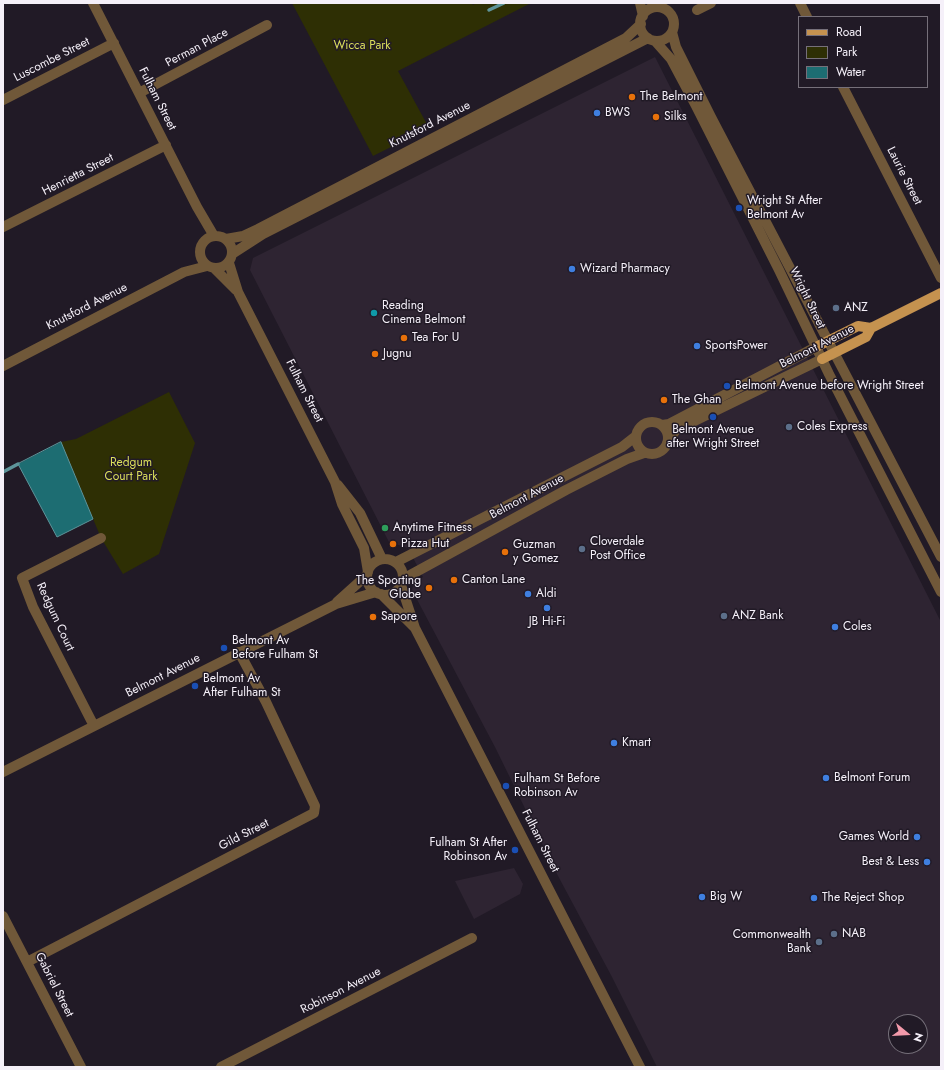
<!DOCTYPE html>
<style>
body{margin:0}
#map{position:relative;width:944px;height:1070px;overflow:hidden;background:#211a26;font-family:Jost,sans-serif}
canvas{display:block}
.frame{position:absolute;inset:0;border:4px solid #f5f0f9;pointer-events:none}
.legend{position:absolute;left:798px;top:16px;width:130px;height:72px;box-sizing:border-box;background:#211a26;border:1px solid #76707a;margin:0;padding:5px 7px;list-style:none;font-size:12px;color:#f5f0f9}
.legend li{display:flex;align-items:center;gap:8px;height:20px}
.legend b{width:20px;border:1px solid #76707a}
.north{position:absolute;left:888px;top:1014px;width:40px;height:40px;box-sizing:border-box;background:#211a26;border:1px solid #76707a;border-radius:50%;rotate:108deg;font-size:11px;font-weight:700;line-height:16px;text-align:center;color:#f5f0f9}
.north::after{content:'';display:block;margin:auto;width:14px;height:18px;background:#f39aab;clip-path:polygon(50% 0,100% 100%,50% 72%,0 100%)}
</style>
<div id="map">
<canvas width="944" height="1070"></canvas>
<div class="frame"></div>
<ul class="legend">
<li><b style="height:5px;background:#c5924f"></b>Road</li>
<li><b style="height:11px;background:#2e2f04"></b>Park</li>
<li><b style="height:11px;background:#1d6d72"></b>Water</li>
</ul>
<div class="north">N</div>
</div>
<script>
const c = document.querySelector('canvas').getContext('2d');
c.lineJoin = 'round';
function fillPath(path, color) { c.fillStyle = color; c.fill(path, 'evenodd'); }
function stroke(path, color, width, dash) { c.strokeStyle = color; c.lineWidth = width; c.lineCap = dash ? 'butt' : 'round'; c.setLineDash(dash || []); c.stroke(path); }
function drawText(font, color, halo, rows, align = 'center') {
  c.font = font + ' Jost,sans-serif'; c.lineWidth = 3; c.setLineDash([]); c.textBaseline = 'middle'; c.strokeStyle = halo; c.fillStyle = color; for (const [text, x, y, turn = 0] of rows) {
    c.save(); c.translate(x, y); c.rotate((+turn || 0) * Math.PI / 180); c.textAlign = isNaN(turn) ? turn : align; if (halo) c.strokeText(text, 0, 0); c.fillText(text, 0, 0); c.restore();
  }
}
const commercial = new Path2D(`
 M655 57 941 622V1067H657L612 977 557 874 496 749 412 590 414 582 423 577 408 548 389 542 250 270 253 258ZM896 1022H920V1046H896Z
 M514 868 523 884 520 894 474 919 455 881Z`);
const green = new Path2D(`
 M292 3H472L473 5 476 3H531L398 71 429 128 373 156Z
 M169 392 195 443 159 554 123 574 101 538 61 442 76 439Z`);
const water = new Path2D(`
 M61 442 93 519 57 537 18 464Z`);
const stream = new Path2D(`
 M489 10 504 3
 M3 472 18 464`);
const minor = new Path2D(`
 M93 3 197 207 214 236
 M640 3 643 16
 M800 3 807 17
 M640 24a17 17 0 1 1 34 0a17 17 0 1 1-34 0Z
 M697 10 711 3
 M672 32 676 47 711 117 941 557
 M655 41 671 59 696 106 779 270 829 374 941 592
 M843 87 941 278
 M139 93 267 25
 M3 100 114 43
 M3 227 166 145
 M200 252a16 16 0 1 1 32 0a16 16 0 1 1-32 0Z
 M226 239 243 236 258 229 626 38 641 24
 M232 254 263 234 648 38
 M229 263 238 292 335 482 342 504 364 548 368 572
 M215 269 236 290
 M3 366 184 272 207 266
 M636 438a16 16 0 1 1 32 0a16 16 0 1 1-32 0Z
 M662 425 669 424 816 347
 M667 443 676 430 822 359
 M338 485 360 513 382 559
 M367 577a18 18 0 1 1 36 0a18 18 0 1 1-36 0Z
 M396 562 622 447 636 436
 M403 579 566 490 627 459 644 453
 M401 585 415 628 640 1067
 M381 594 414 627
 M337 602 367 575
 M94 726 33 607 22 578 101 538
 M3 772 336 604 376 592
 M3 916 81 1067
 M27 962 314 813 315 806 266 702 239 652
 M221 1067 472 938`);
const major = new Path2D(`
 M816 347 858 326 871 328
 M822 359 866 337 871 328 941 293`);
const markers = [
 [632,97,4,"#e8710a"],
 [597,113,4,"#3f7fe0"],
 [656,117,4,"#e8710a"],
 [739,208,4,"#1a4fb4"],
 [572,269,4,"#3f7fe0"],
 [836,308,4,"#5c6f8a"],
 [374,313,4,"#0f9aa8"],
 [404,338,4,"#e8710a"],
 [697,346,4,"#3f7fe0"],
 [375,354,4,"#e8710a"],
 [727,386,4,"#1a4fb4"],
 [664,400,4,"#e8710a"],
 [713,417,4,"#1a4fb4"],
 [789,427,4,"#5c6f8a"],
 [385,528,4,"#2e9e5b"],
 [393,544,4,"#e8710a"],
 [582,549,4,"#5c6f8a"],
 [505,552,4,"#e8710a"],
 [454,580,4,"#e8710a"],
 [429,588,4,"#e8710a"],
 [528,594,4,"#3f7fe0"],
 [547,608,4,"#3f7fe0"],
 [724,616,4,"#5c6f8a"],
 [373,617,4,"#e8710a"],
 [835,627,4,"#3f7fe0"],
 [224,648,4,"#1a4fb4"],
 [195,686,4,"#1a4fb4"],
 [614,743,4,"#3f7fe0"],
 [826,778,4,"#3f7fe0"],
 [506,786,4,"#1a4fb4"],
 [917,837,4,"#3f7fe0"],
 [515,850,4,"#1a4fb4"],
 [927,862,4,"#3f7fe0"],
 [702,897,4,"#3f7fe0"],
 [814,898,4,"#3f7fe0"],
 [834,934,4,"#5c6f8a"],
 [819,942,4,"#5c6f8a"]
];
const parkNames = [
 ["Wicca Park",362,46],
 ["Redgum",131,463],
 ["Court Park",131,477]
];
const streetNames = [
 ["Perman Place",197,48,-28],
 ["Luscombe Street",52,60,-27],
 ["Fulham Street",157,99,63],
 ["Knutsford Avenue",430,125,-27],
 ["Henrietta Street",78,175,-27],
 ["Laurie Street",904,176,63],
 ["Wright Street",807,298,64],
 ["Knutsford Avenue",87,307,-27],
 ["Belmont Avenue",817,347,-27],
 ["Fulham Street",304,391,63],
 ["Belmont Avenue",527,497,-28],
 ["Redgum Court",55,617,65],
 ["Belmont Avenue",163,676,-27],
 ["Gild Street",244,835,-27],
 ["Fulham Street",540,841,63],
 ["Gabriel Street",54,985,63],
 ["Robinson Avenue",341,991,-27]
];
const poiNames = [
 ["The Belmont",640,97],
 ["BWS",605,113],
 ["Silks",664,117],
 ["Wright St After",747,201],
 ["Belmont Av",747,215],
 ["Wizard Pharmacy",580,269],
 ["Reading",382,306],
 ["Cinema Belmont",382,320],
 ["ANZ",844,308],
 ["Tea For U",412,338],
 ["SportsPower",705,346],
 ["Jugnu",383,354],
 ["Belmont Avenue before Wright Street",735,386],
 ["The Ghan",672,400],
 ["Coles Express",797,427],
 ["Belmont Avenue",713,430,"center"],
 ["after Wright Street",713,444,"center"],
 ["Anytime Fitness",393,528],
 ["Cloverdale",590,542],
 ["Post Office",590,556],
 ["Pizza Hut",401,544],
 ["Guzman",513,545],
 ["y Gomez",513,559],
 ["Canton Lane",462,580],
 ["The Sporting",421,581,"right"],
 ["Globe",421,595,"right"],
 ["Aldi",536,594],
 ["ANZ Bank",732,616],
 ["Sapore",381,617],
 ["JB Hi-Fi",547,622,"center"],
 ["Coles",843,627],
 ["Belmont Av",232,641],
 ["Before Fulham St",232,655],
 ["Belmont Av",203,679],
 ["After Fulham St",203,693],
 ["Kmart",622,743],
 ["Belmont Forum",834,778],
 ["Fulham St Before",514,779],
 ["Robinson Av",514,793],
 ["Games World",909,837,"right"],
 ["Fulham St After",507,843,"right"],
 ["Robinson Av",507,857,"right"],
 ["Best & Less",919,862,"right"],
 ["Big W",710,897],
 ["The Reject Shop",822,898],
 ["NAB",842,934],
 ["Commonwealth",811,935,"right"],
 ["Bank",811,949,"right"]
];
fillPath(commercial, '#2e2432');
fillPath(green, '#2e2f04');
fillPath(water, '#1d6d72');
stroke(water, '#5e949a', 1);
stroke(stream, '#5e949a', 3.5);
stroke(minor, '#705839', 10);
stroke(major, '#c5924f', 10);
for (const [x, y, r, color] of markers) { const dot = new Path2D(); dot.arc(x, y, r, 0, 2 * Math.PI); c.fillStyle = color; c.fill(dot); stroke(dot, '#211a26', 1.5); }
drawText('12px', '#dbdf5a', '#211a26', parkNames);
drawText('12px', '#f5f0f9', '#211a26', streetNames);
drawText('12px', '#f5f0f9', '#211a26', poiNames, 'left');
</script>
